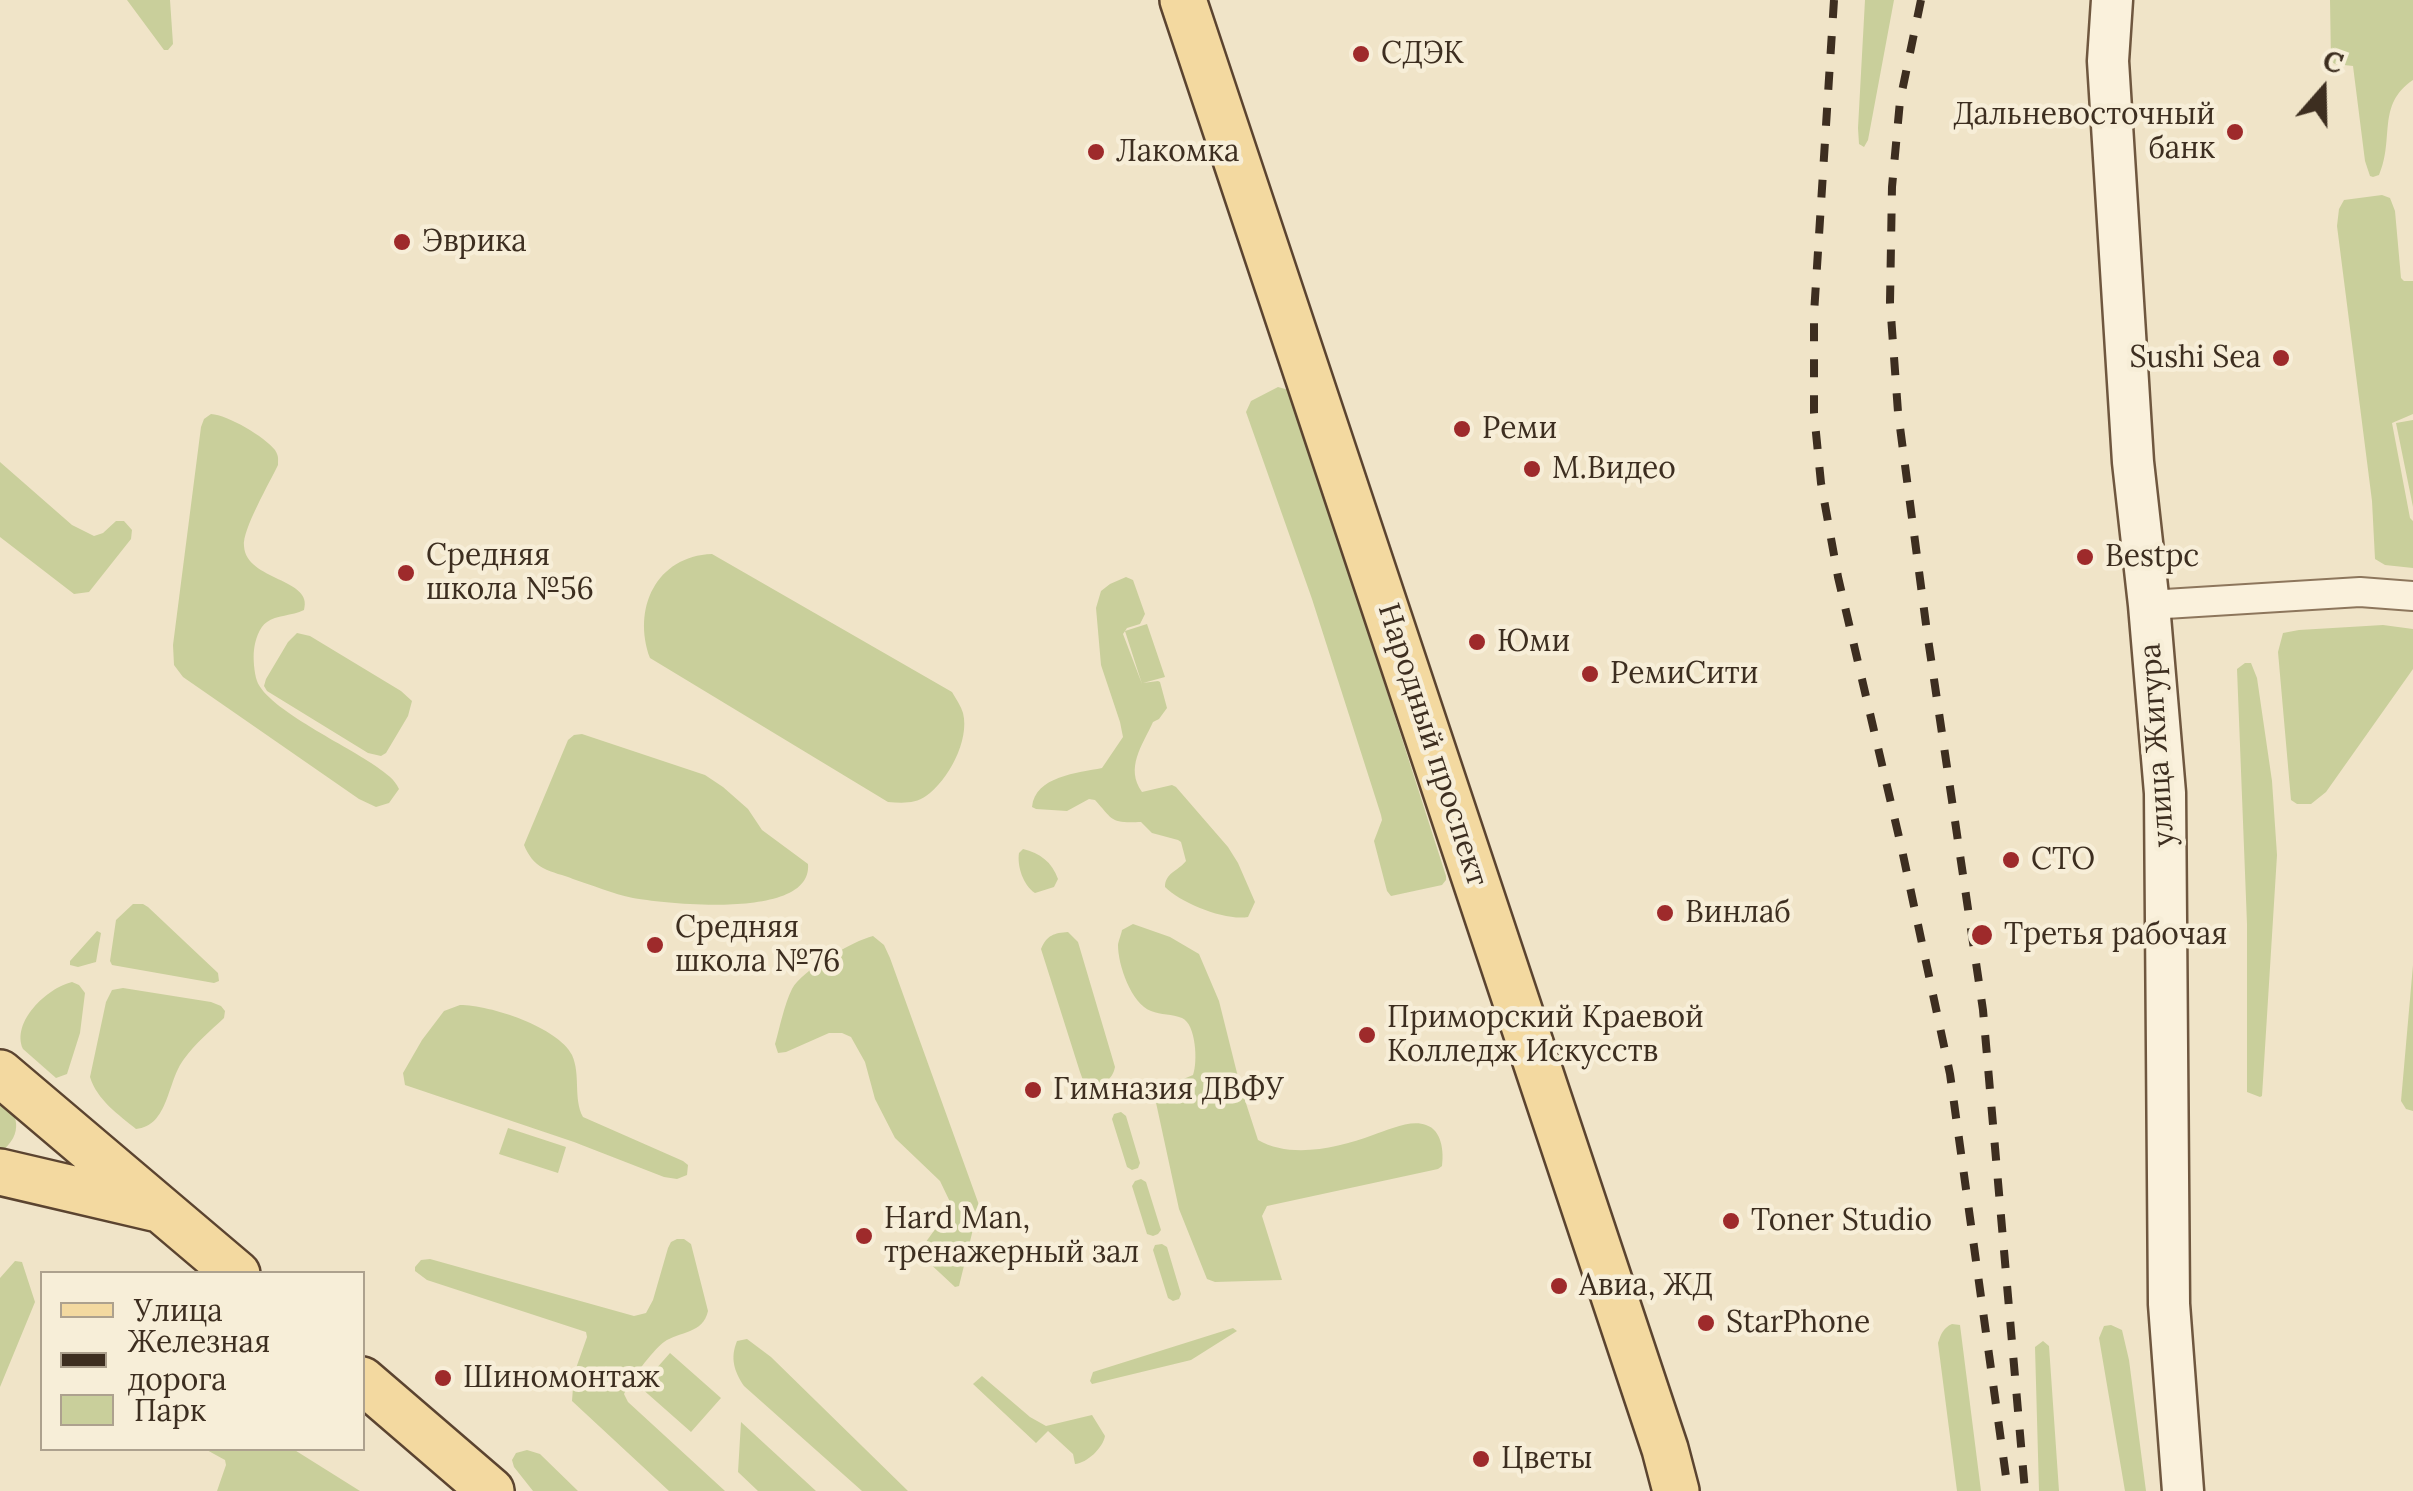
<!DOCTYPE html>
<meta charset="utf-8">
<style>
body{margin:0}
#map{position:relative;width:2413px;height:1491px;overflow:hidden;background:#f0e4c8;font-family:Lora,serif}
canvas{display:block}
.legend{position:absolute;left:40px;top:1271px;width:325px;height:180px;box-sizing:border-box;background:#f7eed8;border:2px solid #ada18e;margin:0;padding:12px 18px;list-style:none;font-size:30px;color:#3d2e20}
.legend li{display:flex;align-items:center;gap:20px;height:50px}
.legend b{width:50px;border:2px solid #ada18e}
.north{position:absolute;left:2273px;top:40px;width:100px;height:100px;-webkit-text-stroke:8px #f7eed8;paint-order:stroke;rotate:20deg;font-size:28px;font-weight:700;line-height:40px;text-align:center;color:#3d2e20}
.north::after{content:'';display:block;margin:auto;width:35px;height:45px;background:#3d2e20;clip-path:polygon(50% 0,100% 100%,50% 72%,0 100%)}
</style>
<div id="map">
<canvas width="2413" height="1491"></canvas>
<ul class="legend">
<li><b style="height:12px;background:#f3d9a0"></b>Улица</li>
<li><b style="height:12px;background:#3d2e20"></b>Железная дорога</li>
<li><b style="height:28px;background:#c9cf9b"></b>Парк</li>
</ul>
<div class="north">С</div>
</div>
<script>
const c = document.querySelector('canvas').getContext('2d');
c.lineJoin = 'round';
function fillPath(path, color) { c.fillStyle = color; c.fill(path, 'evenodd'); }
function stroke(path, color, width, dash) { c.strokeStyle = color; c.lineWidth = width; c.lineCap = dash ? 'butt' : 'round'; c.setLineDash(dash || []); c.stroke(path); }
function drawText(font, color, halo, rows, align = 'center') {
  c.font = font + ' Lora,serif'; c.lineWidth = 9; c.setLineDash([]); c.textBaseline = 'middle'; c.strokeStyle = halo; c.fillStyle = color; for (const [text, x, y, turn = 0] of rows) {
    c.save(); c.translate(x, y); c.rotate((+turn || 0) * Math.PI / 180); c.textAlign = isNaN(turn) ? turn : align; if (halo) c.strokeText(text, 0, 0); c.fillText(text, 0, 0); c.restore();
  }
}
const green = new Path2D(`
 M127 0H170L173 44 168 50H164Z
 M1865 0H1894L1868 140 1864 147 1859 144 1858 128Z
 M2330 0H2413V80C2376 105 2395 139 2379 175L2373 177 2370 176 2365 161 2353 66 2335 64 2331 61Z
 M2382 195 2390 198 2395 211 2401 278 2404 281H2413V414L2392 423 2410 518 2413 521V568L2385 565 2375 559 2372 501 2337 226 2339 209 2344 200Z
 M1278 387 1289 390 1293 399 1446 876V880L1442 885 1391 896 1387 891 1374 841 1382 820 1381 815 1312 599 1246 412 1251 401Z
 M211 414C228 415 265 437 275 450 279 457 278 458 278 465 270 482 242 530 244 546 246 581 314 578 304 610 292 616 276 615 267 622 259 627 255 641 254 650 253 657 254 673 257 681 267 709 350 747 377 767 386 774 394 778 399 789L389 803 376 807 359 799 183 677 174 665 173 645 201 427 204 419Z
 M2413 420V507L2396 423Z
 M0 462 72 525 94 536 103 533 116 521H124L132 530 131 539 89 592 74 594 0 537Z
 M712 554 952 692C956 699 961 706 963 713 970 740 948 781 926 796 915 804 902 803 888 802L650 658C632 609 656 556 712 554Z
 M1126 577 1133 580 1145 614 1140 624 1127 628 1123 634 1142 684 1125 631 1147 624 1165 677 1143 683 1158 681 1160 682 1167 708 1159 719 1153 722C1142 746 1125 768 1142 792L1172 785 1176 787 1228 847 1238 863 1255 902 1248 917C1225 921 1181 903 1165 887 1165 873 1178 871 1186 861L1181 842 1178 840 1152 833 1141 822C1110 823 1114 821 1095 800L1089 799 1067 811 1036 809 1032 807C1035 776 1078 773 1102 768L1123 737 1120 722 1101 665 1096 608 1101 591 1110 584Z
 M2383 625 2413 629V669L2326 792 2311 804H2297L2291 800 2278 652 2283 633 2299 630Z
 M297 633 310 636 401 691 412 701 408 716 386 753 381 756 368 753 267 691 264 686 266 679 288 642Z
 M2245 663H2251L2257 678 2272 781 2277 855 2262 1096 2260 1097 2247 1092V924L2237 669Z
 M582 734 705 775 723 787 748 809 762 830 808 864C813 920 667 904 633 898 613 894 592 885 573 879 564 875 552 873 543 868 534 863 528 855 524 845L568 740 574 735Z
 M1023 849C1040 853 1052 862 1058 879L1054 887 1035 893C1023 885 1017 866 1019 853Z
 M133 904H143L148 907 218 973 219 981 214 983 112 965 110 961 116 920Z
 M1133 924 1170 937 1199 954 1219 1001 1240 1085 1258 1140C1291 1159 1338 1148 1373 1135 1388 1130 1411 1119 1426 1125 1442 1130 1444 1152 1442 1166L1438 1169 1267 1206 1262 1216 1282 1280 1215 1282 1207 1279 1179 1209 1155 1098 1162 1088 1193 1075C1198 1062 1196 1024 1182 1018 1172 1014 1161 1015 1151 1011 1131 1003 1118 965 1118 945 1118 942 1122 932 1122 930Z
 M97 931 101 933 96 962 78 967 70 965V961Z
 M1068 932 1078 942 1115 1067C1112 1081 1105 1082 1092 1086L1084 1083 1080 1072 1041 949C1047 935 1054 933 1068 932Z
 M873 936 884 945 890 958 979 1205 959 1286 955 1287 925 1259 920 1250 952 1206 940 1181 895 1138 875 1099 865 1062 851 1037 842 1033H829L786 1052 778 1053 775 1044C780 1027 784 1005 792 989 802 970 853 941 873 936Z
 M2413 965V1111L2406 1109 2401 1101Z
 M72 982 79 985 85 993 80 1033 67 1074 56 1078 23 1049C11 1022 47 988 72 982Z
 M123 988 211 1002 221 1006 225 1011 224 1018C210 1031 195 1044 184 1059 167 1081 169 1126 136 1129 119 1115 97 1100 90 1077L106 1002 112 990Z
 M460 1005C490 1005 558 1027 572 1055 581 1075 573 1098 583 1117L683 1161 688 1165 687 1175 677 1179 664 1177 574 1142 405 1085 403 1073 422 1040 444 1011Z
 M0 1093C18 1114 25 1133 0 1153Z
 M1121 1112 1126 1116 1140 1163 1138 1168 1132 1170 1127 1167 1112 1119 1114 1114Z
 M508 1128 566 1147 558 1173 499 1154Z
 M1141 1179 1146 1182 1161 1230 1158 1234 1153 1236 1147 1234 1132 1186 1135 1181Z
 M677 1239H684L691 1244 708 1311C703 1334 680 1331 664 1342 651 1352 631 1380 624 1394L628 1402 725 1491H669L572 1401 574 1374 587 1337 586 1332 427 1280 415 1271V1267L421 1260 430 1259 634 1316 646 1313 653 1300 668 1248 671 1242Z
 M1162 1244 1167 1247 1181 1294 1179 1299 1173 1301 1168 1298 1153 1250 1155 1245Z
 M15 1261 22 1262 35 1302 0 1387V1278Z
 M1952 1324 1960 1325 1981 1491H1957L1938 1343C1941 1334 1943 1328 1952 1324Z
 M2111 1325 2122 1330 2129 1360 2146 1491H2125L2099 1338 2104 1326Z
 M1233 1328 1237 1331 1191 1360 1092 1384 1090 1381 1093 1372Z
 M747 1339 771 1357 908 1491H862L744 1386C734 1371 730 1358 737 1341Z
 M2043 1341 2049 1346 2059 1491H2039L2035 1347Z
 M670 1353 721 1398 691 1432 640 1387Z
 M982 1376 1030 1417 1046 1426 1092 1415 1105 1436C1103 1448 1087 1463 1075 1464L1073 1454 1048 1431 1036 1443 973 1384Z
 M741 1422 816 1491H758L738 1472Z
 M205 1449H293L360 1491H217L226 1465 225 1460Z
 M527 1450 540 1454 578 1491H533L514 1467 512 1460 516 1453Z`);
const street = new Path2D(`
 M2149 605 2360 592 2413 596`);
const secondary = new Path2D(`
 M2112 0 2108 61 2133 462 2149 605 2165 793 2169 1304 2183 1491`);
const primary = new Path2D(`
 M1183 0 1665 1449 1676 1491
 M0 1073 237 1274
 M0 1172 154 1208
 M362 1380 491 1491`);
const rail = new Path2D(`
 M1834 0 1814 314V413L1821 483 1838 577 1902 850 1950 1074 2008 1491
 M1921 0 1900 101 1892 187 1890 302 1898 412 1927 632 1983 1010 2025 1491`);
const markers = [
 [1361,54,10,"#9e2a2b"],
 [2235,132,10,"#9e2a2b"],
 [1096,152,10,"#9e2a2b"],
 [402,242,10,"#9e2a2b"],
 [2281,358,10,"#9e2a2b"],
 [1462,429,10,"#9e2a2b"],
 [1532,469,10,"#9e2a2b"],
 [2085,557,10,"#9e2a2b"],
 [406,573,10,"#9e2a2b"],
 [1477,642,10,"#9e2a2b"],
 [1590,674,10,"#9e2a2b"],
 [2011,860,10,"#9e2a2b"],
 [1665,913,10,"#9e2a2b"],
 [1982,935,12,"#9e2a2b"],
 [655,945,10,"#9e2a2b"],
 [1367,1035,10,"#9e2a2b"],
 [1033,1090,10,"#9e2a2b"],
 [1731,1221,10,"#9e2a2b"],
 [864,1236,10,"#9e2a2b"],
 [1559,1286,10,"#9e2a2b"],
 [1706,1323,10,"#9e2a2b"],
 [443,1378,10,"#9e2a2b"],
 [1481,1459,10,"#9e2a2b"]
];
const poiNames = [
 ["СДЭК",1381,54],
 ["Дальневосточный",2215,115,"right"],
 ["банк",2215,149,"right"],
 ["Лакомка",1116,152],
 ["Эврика",422,242],
 ["Sushi Sea",2261,358,"right"],
 ["Реми",1482,429],
 ["М.Видео",1552,469],
 ["Средняя",426,556],
 ["школа №56",426,590],
 ["Bestpc",2105,557],
 ["Юми",1497,642],
 ["РемиСити",1610,674],
 ["СТО",2031,860],
 ["Винлаб",1685,913],
 ["Средняя",675,928],
 ["школа №76",675,962],
 ["Третья рабочая",2004,935],
 ["Приморский Краевой",1387,1018],
 ["Колледж Искусств",1387,1052],
 ["Гимназия ДВФУ",1053,1090],
 ["Hard Man,",884,1219],
 ["тренажерный зал",884,1253],
 ["Toner Studio",1751,1221],
 ["Авиа, ЖД",1579,1286],
 ["StarPhone",1726,1323],
 ["Шиномонтаж",463,1378],
 ["Цветы",1501,1459]
];
const streetNames = [
 ["Народный проспект",1432,745,72],
 ["улица Жигура",2158,745,-94]
];
fillPath(green, '#c9cf9b');
stroke(street, '#8d765c', 32);
stroke(secondary, '#6f573f', 45);
stroke(primary, '#5b4430', 50);
stroke(street, '#faf1dc', 28);
stroke(secondary, '#faf1dc', 40);
stroke(primary, '#f3d9a0', 45);
stroke(rail, '#3d2e20', 8, [18, 18]);
for (const [x, y, r, color] of markers) { const dot = new Path2D(); dot.arc(x, y, r, 0, 2 * Math.PI); c.fillStyle = color; c.fill(dot); stroke(dot, '#f7eed8', 4); }
drawText('30px', '#3d2e20', '#f7eed8', poiNames, 'left');
drawText('30px', '#3d2e20', '#f7eed8', streetNames);
</script>
